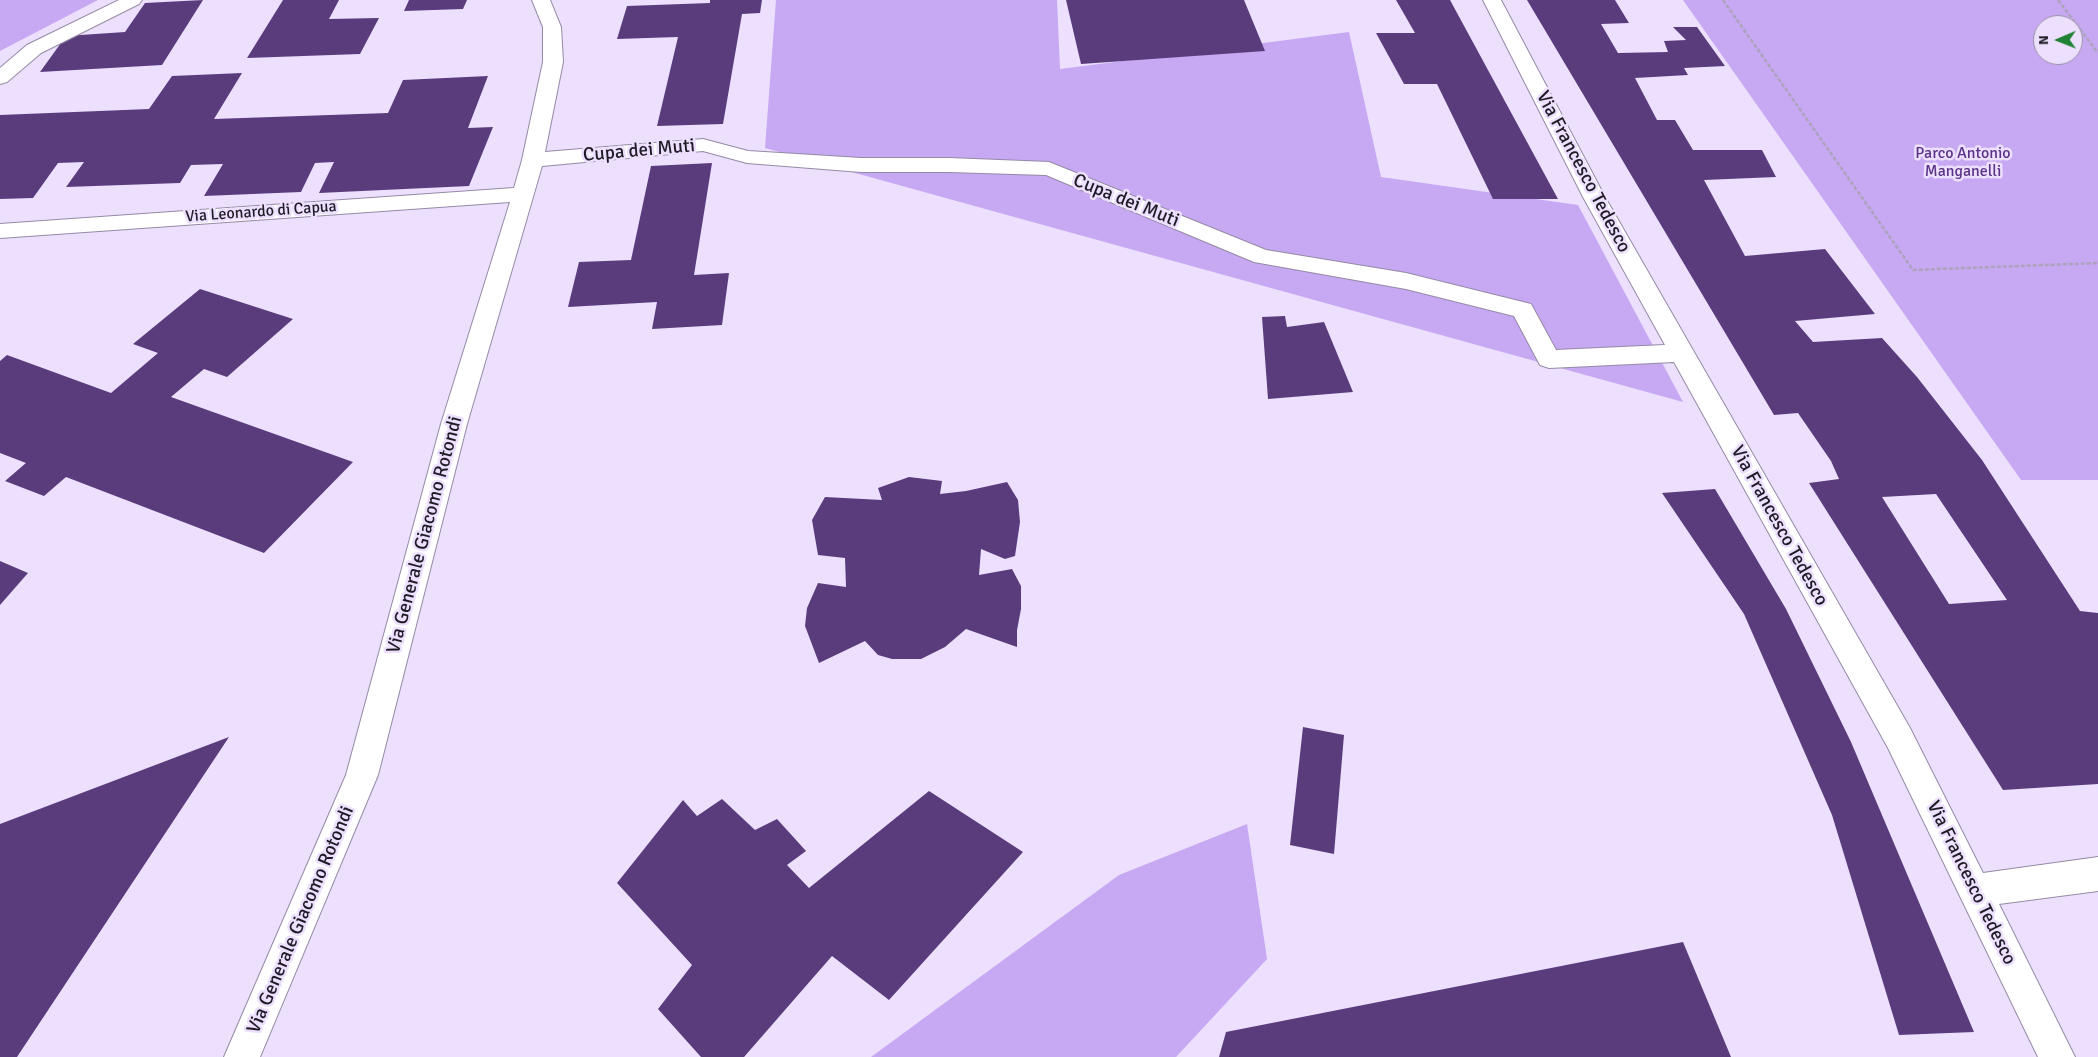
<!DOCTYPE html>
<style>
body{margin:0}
#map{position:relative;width:2098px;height:1057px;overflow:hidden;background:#ece0fe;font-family:Signika,sans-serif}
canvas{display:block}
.north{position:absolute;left:2033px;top:15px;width:50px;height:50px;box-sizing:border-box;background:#ece0fe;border:1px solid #9a91a8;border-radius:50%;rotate:269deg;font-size:14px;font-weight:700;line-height:20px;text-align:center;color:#1f1b26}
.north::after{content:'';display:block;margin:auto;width:18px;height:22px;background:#218235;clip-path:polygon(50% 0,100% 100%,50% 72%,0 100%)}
</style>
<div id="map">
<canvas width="2098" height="1057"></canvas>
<div class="north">N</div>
</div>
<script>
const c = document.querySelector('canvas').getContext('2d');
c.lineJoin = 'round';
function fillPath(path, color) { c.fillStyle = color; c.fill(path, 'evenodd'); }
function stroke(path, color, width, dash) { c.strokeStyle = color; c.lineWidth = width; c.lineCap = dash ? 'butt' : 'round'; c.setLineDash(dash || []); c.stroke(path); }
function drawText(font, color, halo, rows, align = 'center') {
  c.font = font + ' Signika,sans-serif'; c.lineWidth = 5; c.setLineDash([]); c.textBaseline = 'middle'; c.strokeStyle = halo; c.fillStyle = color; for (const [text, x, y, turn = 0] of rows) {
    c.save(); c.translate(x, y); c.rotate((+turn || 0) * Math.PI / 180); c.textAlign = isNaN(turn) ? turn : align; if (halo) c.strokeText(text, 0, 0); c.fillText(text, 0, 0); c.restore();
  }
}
const green = new Path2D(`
 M0 0H98L0 51Z
 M776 0H1057L1060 69 1349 32 1381 177 1578 205 1683 402 765 148Z
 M1683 0H2098V480H2021ZM2043 25H2073V55H2043Z
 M1247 824 1267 959 1176 1057H871L1119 875Z`);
const building = new Path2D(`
 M203 0 162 65 40 72 66 36 125 32 145 3Z
 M283 0H339L329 19 379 18 360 54 247 58Z
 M409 0H467L463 9 404 11Z
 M710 0H762L760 13 742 14 723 124 657 126 678 37 617 39 627 6 710 3Z
 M1066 0H1244L1265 51 1081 64Z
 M1396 0H1450L1558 199H1493L1437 84H1404L1376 33H1415Z
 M1527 0H1615L1629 23 1601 24 1618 53 1668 52 1664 41 1686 40 1673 27H1697L1725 66 1684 68 1688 75 1635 78 1657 120H1675L1693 150H1762L1776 177 1704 180 1745 256 1825 249 1875 314 1795 321 1813 342 1882 338 1917 377 1982 460 2080 611 2098 613V784L2003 790 1809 483 1839 479 1831 461 1798 413 1774 415ZM1936 494 2007 600 1949 604 1882 497Z
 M242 73 214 119 388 113 403 80 488 76 468 128 493 127 469 186 319 193 334 162 315 163 301 192 204 196 223 164 191 165 180 183 66 187 84 162 58 163 33 198 0 199V115L149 109 172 76Z
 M712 163 694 275 729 273 722 325 652 329 657 302 568 307 579 262 631 260 651 166Z
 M200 289 293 319 227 377 204 369 171 397 353 462 264 553 66 477 44 496 5 481 26 463 0 453V361L7 355 111 393 158 353 133 344Z
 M1285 316 1287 327 1324 322 1353 392 1268 399 1262 317Z
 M909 477 942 481 940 494 966 491 1007 482 1018 500 1020 522 1015 556 1005 559 981 549 979 575 1012 569 1021 586V609L1017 630V647L966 629 945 647 921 659H892L878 655 865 641 819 663 805 626 807 608 818 583 846 587 845 558 818 555 812 520 825 497 882 500 878 488Z
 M1715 489 1786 609 1851 742 1974 1032 1899 1035 1832 815 1744 614 1662 493Z
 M0 561 28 573 0 605Z
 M1303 727 1344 735 1334 854 1290 845Z
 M229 737 17 1057H0V824Z
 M929 791 1023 852 889 1000 832 956 744 1057H701L658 1009 692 965 617 883 683 800 697 816 722 799 755 830 777 819 806 851 787 865 809 888Z
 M1683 942 1731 1057H1219L1226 1032Z`);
const path = new Path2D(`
 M1723 0 1913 270 2098 263
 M2058 0 2098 53`);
const minor = new Path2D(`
 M119 0H142L139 4 41 53 7 82 0 84V68L27 45Z
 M532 0H550L561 27 563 62 545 152 703 139 748 151 861 158H949L1049 162 1266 250 1406 273 1531 304 1556 350 1665 345 1583 197 1483 0H1501L1605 197 1910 728 1983 873 2098 857V891L1999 904 2075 1057H2038L1888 748 1674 362 1549 368 1540 365 1514 316 1406 289 1254 262 1046 175 949 172H861L747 163 703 151 542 166 467 424 378 775 260 1057H224L346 775 441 424 510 202 0 238V224L514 188 522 160 543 62V27Z`);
const farParknames = [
 ["Parco Antonio",1963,154],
 ["Manganelli",1963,172]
];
const farStreetnames = [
 ["Via Leonardo di Capua",261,212,-4]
];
const streetNames = [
 ["Cupa dei Muti",639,151,-5],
 ["Via Francesco Tedesco",1583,172,62],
 ["Cupa dei Muti",1126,201,22],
 ["Via Francesco Tedesco",1779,526,61],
 ["Via Generale Giacomo Rotondi",425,535,-75],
 ["Via Francesco Tedesco",1971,883,64],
 ["Via Generale Giacomo Rotondi",301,920,-67]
];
fillPath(green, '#c7a8f2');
fillPath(building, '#5a3c7d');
stroke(minor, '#958aa6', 2);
stroke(path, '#aca3bb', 2.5, [4, 2]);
fillPath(minor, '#fff');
drawText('16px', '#5b3287', '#ece0fe', farParknames);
drawText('16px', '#1f1b26', '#ece0fe', farStreetnames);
drawText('19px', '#1f1b26', '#ece0fe', streetNames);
</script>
